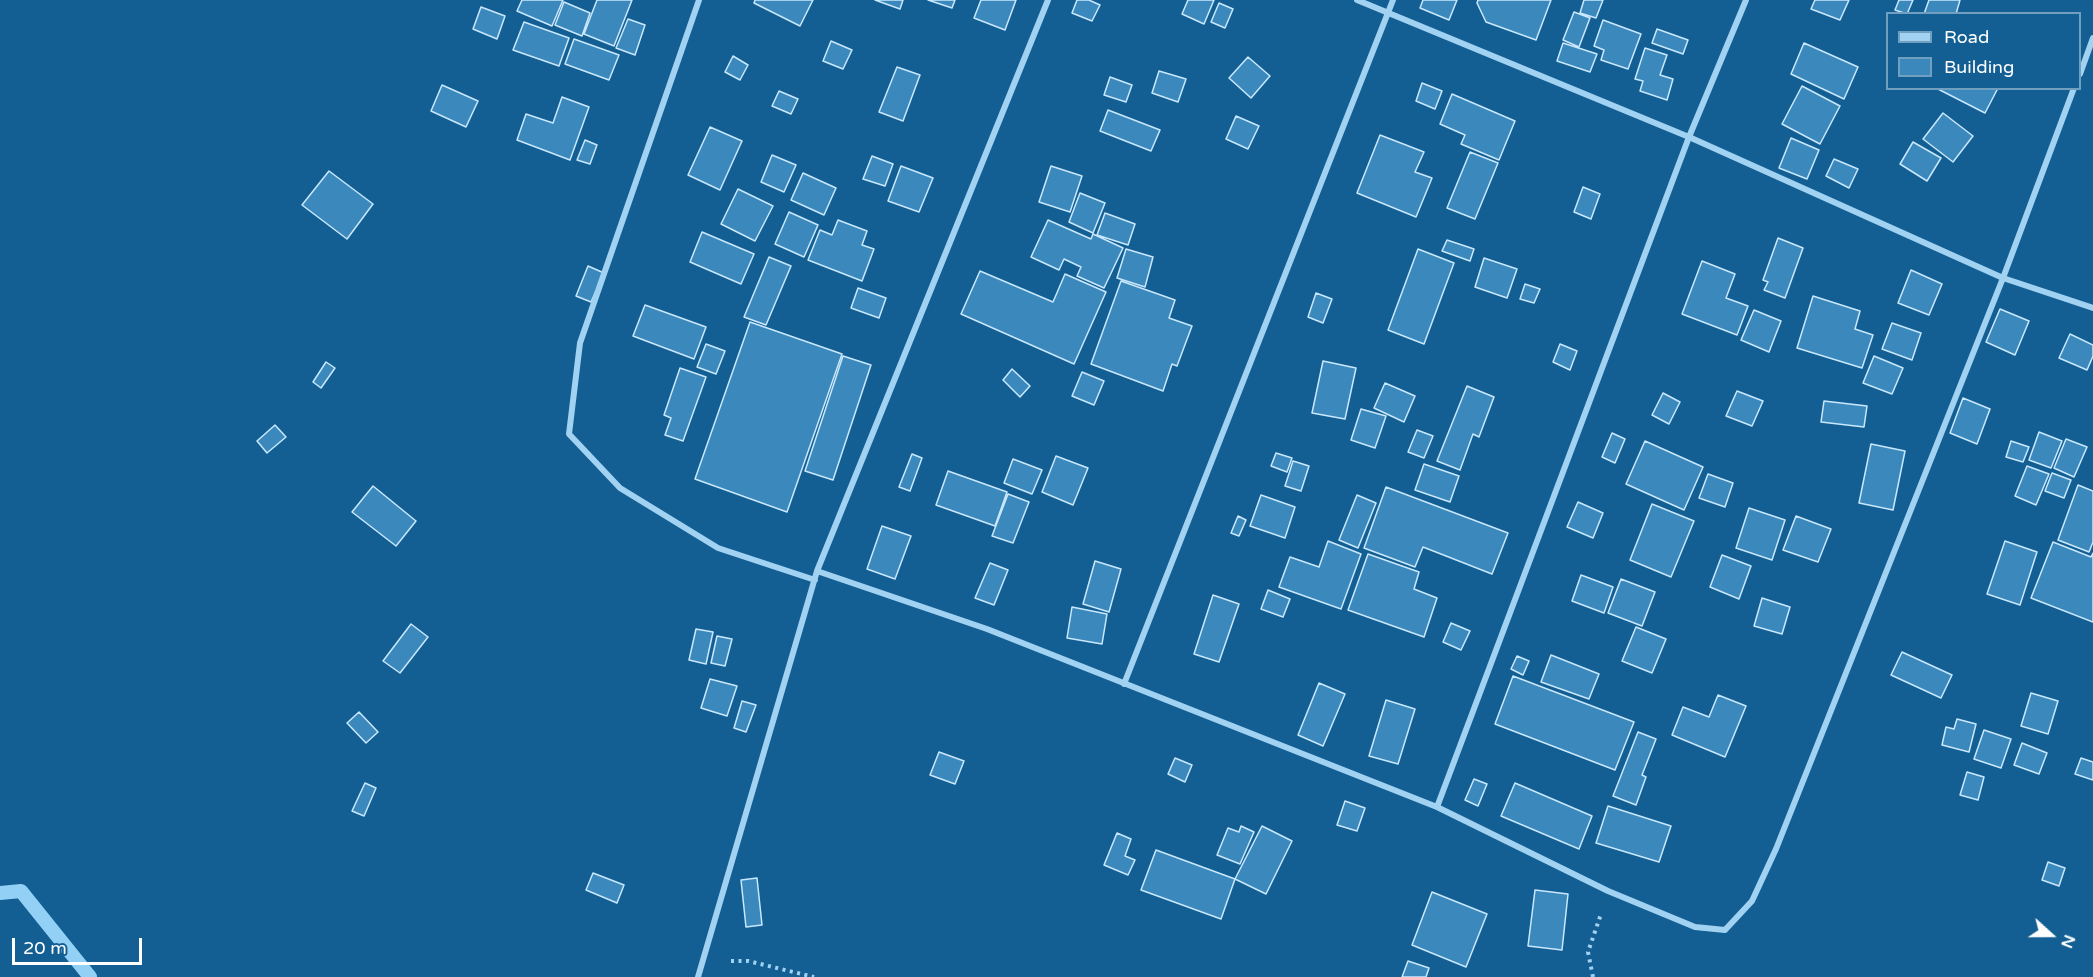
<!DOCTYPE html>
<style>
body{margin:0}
#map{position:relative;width:2093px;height:977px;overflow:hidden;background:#135f94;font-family:"Varela Round",sans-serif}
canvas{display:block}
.legend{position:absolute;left:1886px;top:12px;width:195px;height:78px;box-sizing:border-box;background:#135f94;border:2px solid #719fbf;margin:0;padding:8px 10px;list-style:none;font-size:18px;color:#fff}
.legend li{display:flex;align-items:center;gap:12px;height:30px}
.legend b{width:30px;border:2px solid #719fbf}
.north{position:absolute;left:2021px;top:905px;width:60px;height:60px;-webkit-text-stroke:4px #135f94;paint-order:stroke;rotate:111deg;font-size:16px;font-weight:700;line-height:24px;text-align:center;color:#fff}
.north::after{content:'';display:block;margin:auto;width:21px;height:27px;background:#fff;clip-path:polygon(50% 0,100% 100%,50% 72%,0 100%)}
.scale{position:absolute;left:12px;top:938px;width:130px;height:27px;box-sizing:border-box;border:3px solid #fff;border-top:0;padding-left:8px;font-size:18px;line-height:21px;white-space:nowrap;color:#fff;-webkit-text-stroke:4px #135f94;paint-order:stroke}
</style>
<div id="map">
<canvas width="2093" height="977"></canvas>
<ul class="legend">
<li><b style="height:8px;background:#a2d2f2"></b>Road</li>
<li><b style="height:16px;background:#3b88bc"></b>Building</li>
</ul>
<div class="north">N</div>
<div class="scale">20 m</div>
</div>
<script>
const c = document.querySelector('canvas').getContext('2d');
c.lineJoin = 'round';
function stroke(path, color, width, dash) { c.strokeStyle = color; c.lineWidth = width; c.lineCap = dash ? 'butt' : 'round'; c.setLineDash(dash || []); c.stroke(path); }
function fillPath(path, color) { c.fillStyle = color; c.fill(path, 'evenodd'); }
const stream = new Path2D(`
 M0 893 21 891 90 977`);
const building = new Path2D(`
 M522 0H563L552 26 517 11Z
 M597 0H632L614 46 584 34Z
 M755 0H813L800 26 754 3Z
 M875 0H903L900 9Z
 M928 0H955L952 8Z
 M981 0H1016L1005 30 974 18Z
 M1077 0H1089L1100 5 1092 21 1072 13Z
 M1188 0H1214L1204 24 1182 14Z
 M1423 0H1457L1449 20 1420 8Z
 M1478 0H1551L1536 40 1486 22 1477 3Z
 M1584 0H1603L1596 18 1580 13Z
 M1815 0H1849L1840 20 1811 9Z
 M1899 0H1913L1907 14 1895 10Z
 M1929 0H1960L1956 14H1924Z
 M564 2 590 13 582 36 555 25Z
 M1219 3 1233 9 1225 28 1211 22Z
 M481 7 505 16 497 39 473 29Z
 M1574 12 1590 18 1579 47 1563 40Z
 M628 19 645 25 635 55 616 48Z
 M1603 20 1641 34 1628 69 1601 60 1604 50 1594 46Z
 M524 22 569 38 559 66 513 50Z
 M1657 29 1688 40 1683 54 1652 43Z
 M574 39 619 55 609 80 565 64Z
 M831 41 852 50 843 69 823 61Z
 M1563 43 1597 54 1590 72 1557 61Z
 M1804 43 1858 67 1844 99 1791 74Z
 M1645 48 1667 55 1660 75 1673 79 1667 100 1640 91 1643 81 1635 79Z
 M733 56 748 65 740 80 725 72Z
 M1248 57 1270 76 1251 98 1229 78Z
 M897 67 920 75 903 121 879 112Z
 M1159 71 1186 79 1178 102 1152 93Z
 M1110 77 1132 85 1126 102 1104 95Z
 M1422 83 1442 91 1435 109 1416 101Z
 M442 85 478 101 466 127 431 111Z
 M1802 86 1840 106 1820 144 1782 124Z
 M1936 88H1998L1985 113Z
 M779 91 798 99 791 114 772 106Z
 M1452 94 1515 121 1499 160 1461 144 1465 135 1440 124Z
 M562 97 589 107 570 160 517 140 526 114 553 123Z
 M1108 110 1160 130 1151 151 1100 131Z
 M1943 113 1973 136 1953 162 1923 139Z
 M1236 116 1259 126 1248 149 1226 139Z
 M710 127 742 141 720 190 688 175Z
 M1380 135 1424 152 1415 172 1432 178 1416 217 1357 193Z
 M1791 138 1819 150 1807 179 1779 168Z
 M585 140 597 145 590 164 577 160Z
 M1913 142 1941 158 1927 181 1900 164Z
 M1470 152 1498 163 1475 219 1447 208Z
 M772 155 796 165 784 192 761 182Z
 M872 156 893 164 885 186 863 179Z
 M1834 159 1858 169 1849 188 1826 176Z
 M901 166 933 178 919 212 888 201Z
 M1051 166 1082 176 1070 212 1039 202Z
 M329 171 373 204 347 239 302 205Z
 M803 173 836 188 824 215 791 200Z
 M1583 187 1600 194 1591 219 1574 212Z
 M738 189 773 206 755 241 721 224Z
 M1080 193 1105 203 1093 233 1069 222Z
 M789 212 818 225 804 257 775 244Z
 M1105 213 1135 224 1128 245 1097 235Z
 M838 220 867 231 862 245 874 249 862 281 808 260 820 230 832 235Z
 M1048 220 1091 239 1093 234 1123 248 1104 288 1077 276 1081 267 1064 259 1059 270 1031 257Z
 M702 232 754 254 741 284 690 262Z
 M1778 238 1803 248 1785 298 1764 290 1768 282 1763 280Z
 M1447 240 1474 249 1470 261 1442 251Z
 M1126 249 1153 257 1145 287 1117 278Z
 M1418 249 1454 263 1424 344 1388 330Z
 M769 257 791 266 766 325 744 317Z
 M1484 258 1517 269 1507 298 1475 287Z
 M1702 261 1735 274 1726 298 1748 306 1737 335 1682 314Z
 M588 266 604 273 591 302 576 296Z
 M1911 270 1942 284 1929 315 1898 303Z
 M980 271 1053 302 1065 274 1106 292 1074 364 961 314Z
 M1121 281 1175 300 1169 318 1192 326 1177 366 1172 364 1163 391 1091 364Z
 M1525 284 1540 289 1534 303 1520 299Z
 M858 288 886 298 879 318 851 308Z
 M1316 293 1332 299 1323 323 1308 317Z
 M1813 296 1860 311 1855 329 1873 335 1862 368 1797 348Z
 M645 305 706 327 694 359 633 336Z
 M2000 309 2029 321 2015 355 1986 342Z
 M1754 310 1781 321 1769 352 1741 340Z
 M750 322 842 354 787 512 695 479Z
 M1892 323 1921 333 1912 360 1882 349Z
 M2070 334 2093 345V356L2087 370 2059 358Z
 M706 344 725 351 716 374 697 367Z
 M1560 344 1577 351 1570 370 1553 362Z
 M843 356 871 365 833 480 805 471Z
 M1874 356 1903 368 1892 394 1863 383Z
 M1323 361 1356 368 1345 419 1312 413Z
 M326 362 335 368 321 388 313 382Z
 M680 368 706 377 683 441 665 435 671 418 664 415Z
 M1012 369 1030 386 1020 397 1003 380Z
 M1082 372 1104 381 1094 405 1072 396Z
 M1385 383 1415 396 1404 422 1374 408Z
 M1467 386 1494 397 1479 437 1473 434 1460 470 1437 461Z
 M1737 391 1763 401 1752 426 1726 416Z
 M1663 393 1680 402 1669 424 1652 415Z
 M1963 398 1990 409 1977 444 1950 433Z
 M1824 401 1867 406 1864 427 1821 422Z
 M1361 409 1386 416 1375 448 1351 440Z
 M275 425 286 437 267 453 257 441Z
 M1417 430 1433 436 1424 458 1408 452Z
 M2039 432 2062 441 2051 468 2029 460Z
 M1612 433 1625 439 1615 463 1602 457Z
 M2066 439 2087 447 2074 477 2054 468Z
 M1645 441 1703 467 1684 510 1626 484Z
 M2011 441 2029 447 2023 462 2006 457Z
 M1871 444 1905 451 1893 510 1859 503Z
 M1276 453 1292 458 1287 472 1271 466Z
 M912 454 922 458 910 491 899 487Z
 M1056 456 1088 468 1073 505 1042 492Z
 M1013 459 1042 470 1032 494 1004 483Z
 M1293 461 1309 466 1301 491 1285 486Z
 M1424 464 1459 476 1450 502 1415 490Z
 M2027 466 2049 474 2036 505 2015 496Z
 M948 471 1007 492 995 526 936 505Z
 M2052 473 2071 480 2064 498 2045 491Z
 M1708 474 1733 483 1725 507 1699 498Z
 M2078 485 2093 491V542L2089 552 2058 540Z
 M373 486 416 521 396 546 352 512Z
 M1386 487 1508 533 1492 574 1423 547 1415 567 1364 548Z
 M1008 494 1029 502 1013 543 992 536Z
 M1261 495 1295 507 1285 538 1250 526Z
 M1357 495 1376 503 1358 548 1339 540Z
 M1578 502 1603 513 1593 538 1567 527Z
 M1652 504 1694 521 1671 577 1630 560Z
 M1749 508 1785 520 1772 560 1736 548Z
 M1238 516 1246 520 1239 536 1231 533Z
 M1796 516 1831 529 1818 562 1783 550Z
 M882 526 911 536 895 579 867 569Z
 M1328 541 1361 554 1341 609 1279 587 1290 557 1319 567Z
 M2005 541 2037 552 2020 605 1987 594Z
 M2053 542 2091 557 2093 553V622L2031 598Z
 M1368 554 1419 572 1414 589 1437 598 1424 637 1348 610Z
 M1722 555 1751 566 1739 599 1710 587Z
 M1095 561 1121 569 1109 612 1083 604Z
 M990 563 1008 570 994 605 975 598Z
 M1581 575 1613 587 1604 613 1572 601Z
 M1621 579 1655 592 1642 626 1608 613Z
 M1268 590 1290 599 1283 617 1261 609Z
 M1213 595 1239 604 1219 662 1194 654Z
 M1762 598 1790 607 1782 634 1754 626Z
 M1072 607 1107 614 1102 644 1067 638Z
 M1451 623 1470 631 1461 650 1443 642Z
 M411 624 428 637 400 673 383 661Z
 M1636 627 1666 639 1652 673 1622 661Z
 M696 629 713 632 706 664 689 660Z
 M717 636 732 639 725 666 711 663Z
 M1902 652 1952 675 1941 698 1891 675Z
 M1551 655 1599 674 1589 699 1541 682Z
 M1517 656 1529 661 1523 675 1511 669Z
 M1513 676 1634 722 1615 770 1495 724Z
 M710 679 737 686 727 716 701 708Z
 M1319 683 1345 694 1323 746 1298 735Z
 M2031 693 2058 701 2048 734 2021 726Z
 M1718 695 1746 706 1725 757 1672 735 1683 707 1709 717Z
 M1386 700 1415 709 1398 764 1369 756Z
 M742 701 756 705 746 732 734 728Z
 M359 712 378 732 366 743 347 723Z
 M1957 719 1976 724 1969 752 1942 745 1946 727 1954 729Z
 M1984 730 2011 739 2001 768 1974 759Z
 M1638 732 1656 739 1642 775 1646 777 1636 805 1613 796Z
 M2022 743 2047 753 2039 774 2014 765Z
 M939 752 964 761 955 784 930 775Z
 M1175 758 1192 765 1185 782 1168 774Z
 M2081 758 2093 762V780L2075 774Z
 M1967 772 1984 777 1978 800 1960 795Z
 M1474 779 1487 784 1478 806 1465 800Z
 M365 783 376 788 364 816 352 811Z
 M1515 783 1592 816 1579 849 1501 816Z
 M1345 801 1365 808 1357 831 1337 825Z
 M1608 806 1671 826 1659 862 1596 843Z
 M1241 826 1254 832 1240 864 1217 855 1228 828 1239 832Z
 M1262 826 1292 841 1266 894 1235 879Z
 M1117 833 1131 839 1125 856 1135 860 1128 875 1104 865Z
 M1156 850 1235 879 1221 919 1141 890Z
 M2048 862 2065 868 2059 886 2042 880Z
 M593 873 624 885 617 903 586 890Z
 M757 878 762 925 746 927 741 880Z
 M1535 890 1568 894 1562 950 1528 946Z
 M1432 892 1487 914 1466 967 1412 945Z
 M1408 961 1429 968 1426 977H1402Z`);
const path = new Path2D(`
 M731 961H748L814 977
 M1593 977 1588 952 1601 914`);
const street = new Path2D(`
 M699 0 580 343 569 434 620 488 718 548 815 580
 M1357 0 1689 137 2003 278 2093 308
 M2080 74 2093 38
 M817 571 987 629 1437 807 1608 891 1695 927 1725 930 1752 901 1776 849 2003 278 2074 88
 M1124 684 1393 0
 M1437 807 1689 137 1746 0
 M698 977 817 571 1048 0`);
stroke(stream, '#93d0f6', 14);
fillPath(building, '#3b88bc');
stroke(building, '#c9e8fd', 1.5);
stroke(path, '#a2d2f2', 4, [3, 4.5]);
stroke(street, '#a2d2f2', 6);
</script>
